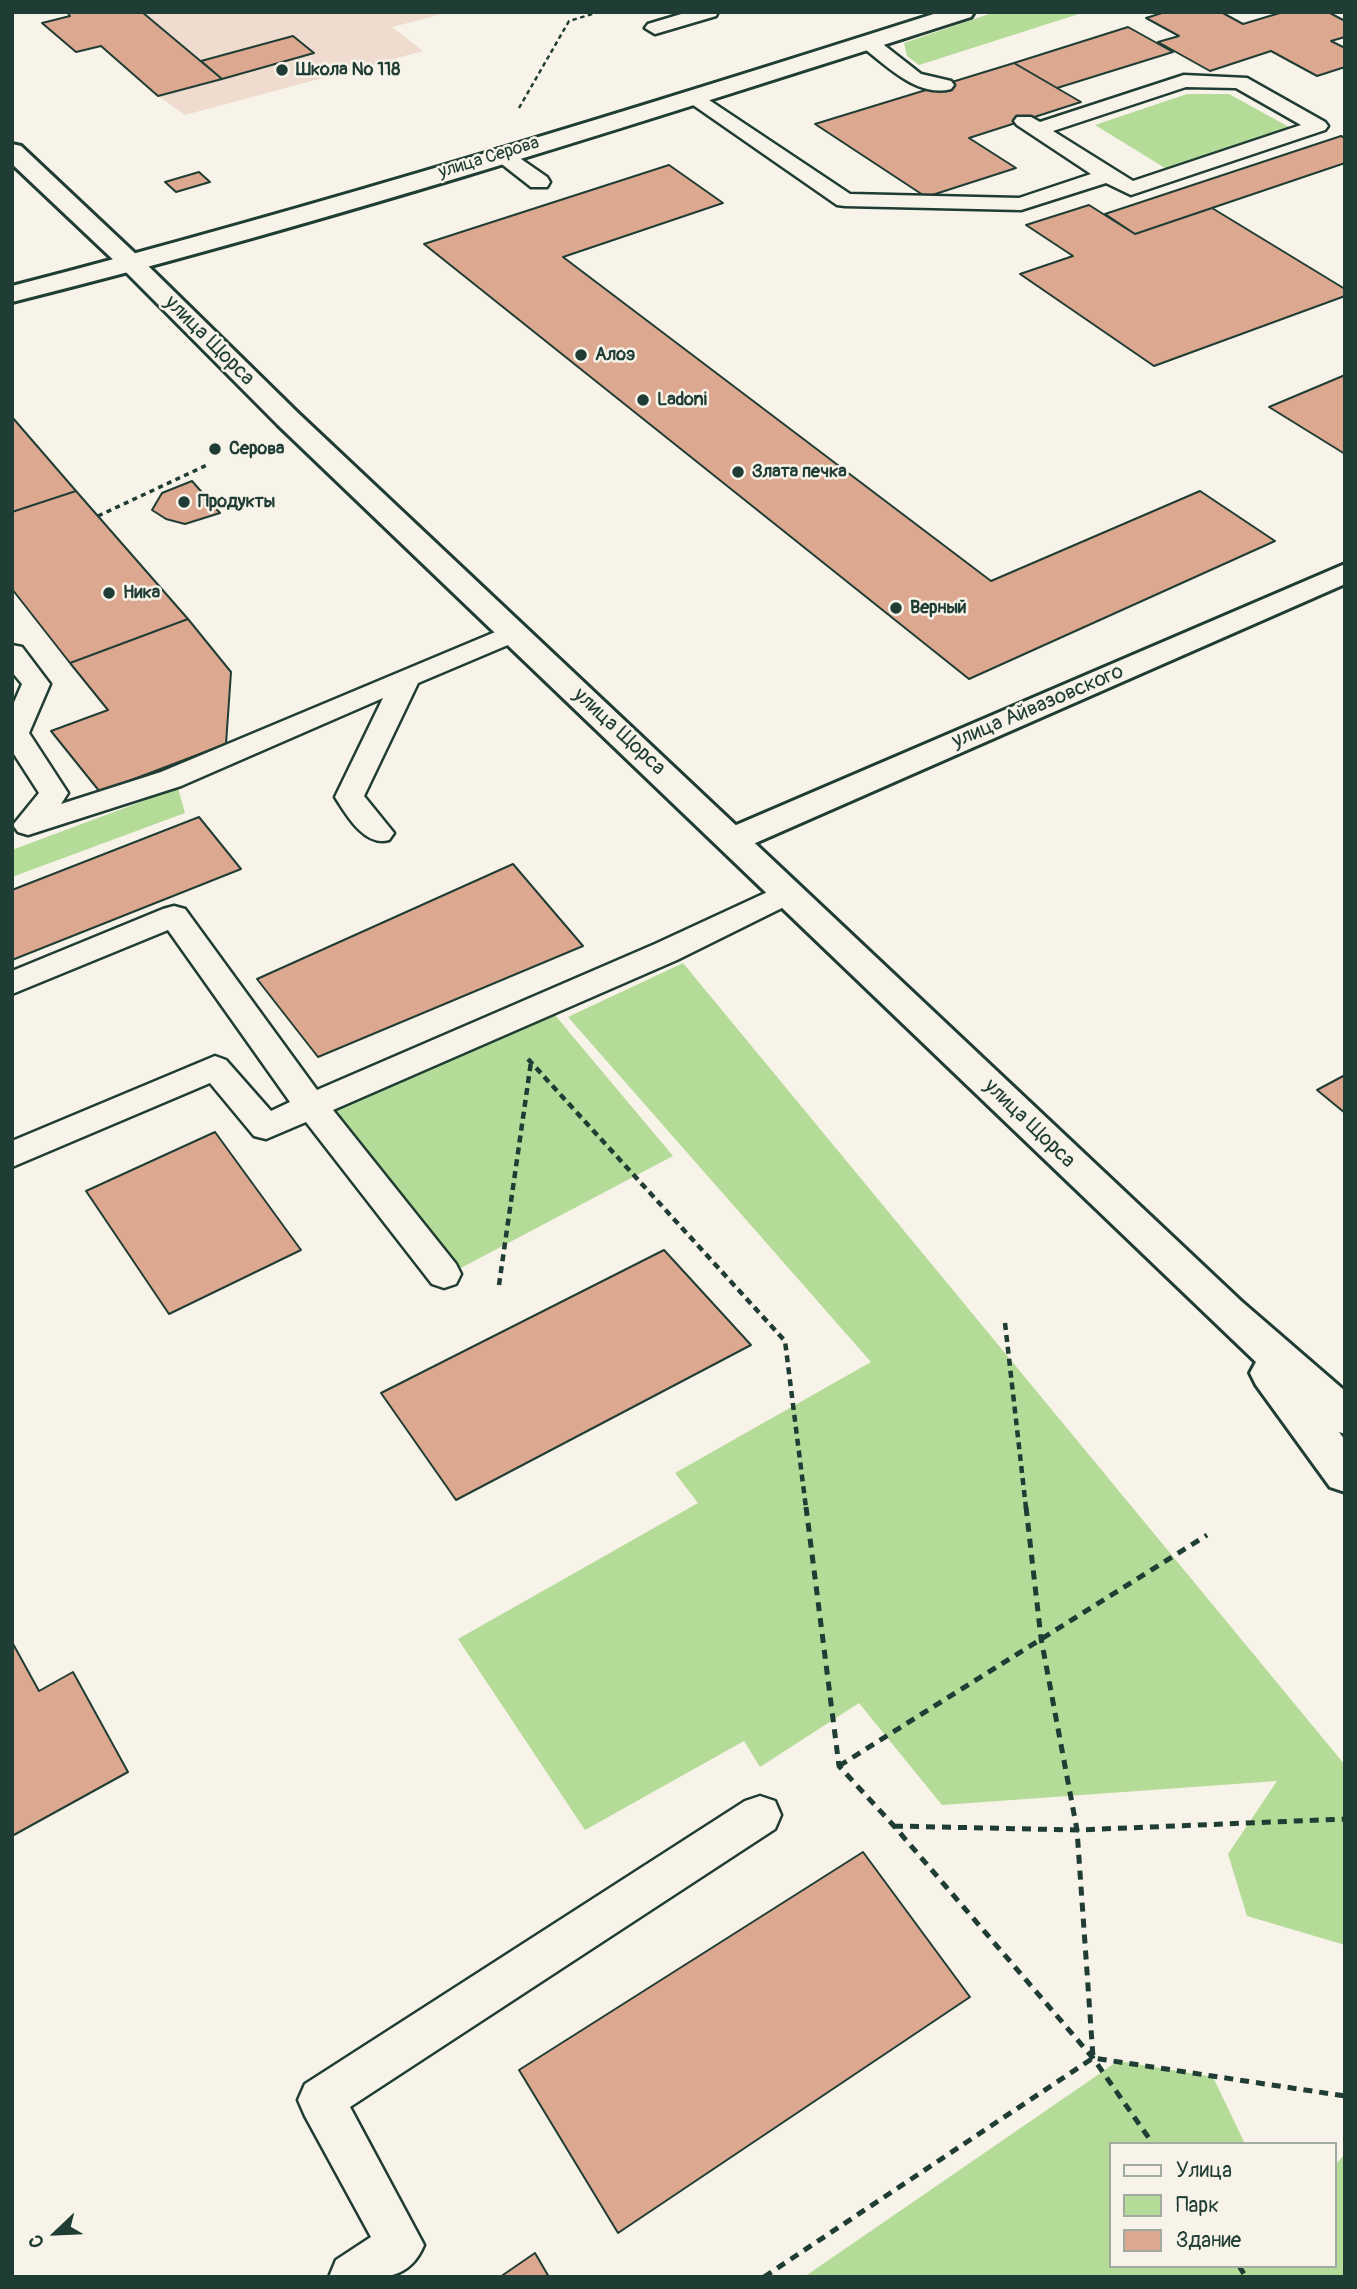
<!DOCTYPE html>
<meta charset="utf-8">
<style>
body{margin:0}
#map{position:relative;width:1357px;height:2289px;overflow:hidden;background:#f7f3e8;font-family:Pangolin,sans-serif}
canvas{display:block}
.frame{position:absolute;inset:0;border:14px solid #1f3d34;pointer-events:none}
.legend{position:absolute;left:1109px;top:2142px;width:228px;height:126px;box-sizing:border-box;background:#f7f3e8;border:2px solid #a1aaa0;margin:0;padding:9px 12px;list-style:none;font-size:21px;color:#1f3d34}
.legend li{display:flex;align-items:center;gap:14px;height:35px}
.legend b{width:35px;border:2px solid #a1aaa0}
.north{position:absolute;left:21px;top:2198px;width:70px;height:70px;-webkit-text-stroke:5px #f7f3e8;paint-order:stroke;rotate:247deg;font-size:19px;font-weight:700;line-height:28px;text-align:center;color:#1f3d34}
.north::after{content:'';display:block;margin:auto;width:24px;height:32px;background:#1f3d34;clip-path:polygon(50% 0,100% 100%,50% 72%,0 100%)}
</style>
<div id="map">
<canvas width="1357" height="2289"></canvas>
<div class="frame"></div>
<ul class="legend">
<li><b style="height:9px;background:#f7f3e8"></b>Улица</li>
<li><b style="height:19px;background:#b4db97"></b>Парк</li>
<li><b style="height:19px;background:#dca890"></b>Здание</li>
</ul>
<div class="north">С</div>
</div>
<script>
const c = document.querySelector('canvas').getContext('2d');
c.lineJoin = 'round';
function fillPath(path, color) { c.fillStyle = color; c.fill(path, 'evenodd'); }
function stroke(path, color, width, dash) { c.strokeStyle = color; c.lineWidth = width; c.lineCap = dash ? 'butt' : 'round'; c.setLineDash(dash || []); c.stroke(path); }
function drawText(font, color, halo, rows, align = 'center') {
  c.font = font + ' Pangolin,sans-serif'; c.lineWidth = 5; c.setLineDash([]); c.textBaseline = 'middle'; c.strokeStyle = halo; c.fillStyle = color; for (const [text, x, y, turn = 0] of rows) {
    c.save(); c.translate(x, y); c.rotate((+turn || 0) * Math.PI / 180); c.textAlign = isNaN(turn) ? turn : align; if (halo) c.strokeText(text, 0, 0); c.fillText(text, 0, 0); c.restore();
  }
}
const built = new Path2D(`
 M142 12H451L392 27 423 51 185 115 158 96 221 78Z`);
const green = new Path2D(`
 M995 12H1085L919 65 907 56 904 43Z
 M1187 94H1229L1289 127 1165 168 1095 125Z
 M178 788 185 813 12 877V850Z
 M683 963 1345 1765V1945L1247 1916 1228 1854 1277 1781 942 1805 859 1703 760 1767 744 1741 585 1830 458 1639 698 1503 675 1473 871 1362 568 1017Z
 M554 1014 673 1156 457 1270 328 1111Z
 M1118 2061 1213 2077 1245 2144H1110V2266H1334V2166L1345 2154V2277H804Z`);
const building = new Path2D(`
 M67 12H142L222 79 158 96 101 46 76 52 42 23 70 16Z
 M1165 12H1221L1243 24 1283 12H1328L1345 21V37L1331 41 1345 48V67L1317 76 1271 51 1210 71 1158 42 1179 36 1146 18Z
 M1128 27 1173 52 1057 88 1014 63Z
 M293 36 314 53 222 79 201 61Z
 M1014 63 1081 102 969 138 1016 168 926 197 815 124Z
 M1341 136 1345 138V163L1135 234 1105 214Z
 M669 165 723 203 563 257 991 581 1200 491 1275 541 969 679 424 244Z
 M199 172 210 182 176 192 165 182Z
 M1089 205 1135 234 1212 208 1345 289V296L1154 366 1020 274 1073 256 1026 225Z
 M1345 375V454L1269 407Z
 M12 417 76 491 12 512Z
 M192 481 220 513 185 524 166 519 152 510 162 493Z
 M76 491 188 619 70 663 12 589V512Z
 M188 619 231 672 226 744 100 792 51 731 108 710 70 663Z
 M199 817 241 869 12 960V890Z
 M513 864 583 946 318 1057 257 979Z
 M1345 1075V1113L1317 1090Z
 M215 1132 301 1250 169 1314 86 1191Z
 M664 1250 751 1345 456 1500 381 1393Z
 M12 1642 39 1691 73 1672 128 1772 12 1836Z
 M863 1852 970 1997 618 2233 519 2070Z
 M535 2253 549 2277H500Z`);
const pathFar3 = new Path2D(`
 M519 108 569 21 599 12`);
const pathFar2 = new Path2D(`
 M98 516 207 465`);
const pathFar1 = new Path2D(`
 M528 1059 785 1341 806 1508
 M499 1285 531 1062
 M1005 1323 1026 1508`);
const path = new Path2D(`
 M806 1507 839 1766 894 1826 1093 2058 1153 2144
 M1026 1507 1041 1638 1077 1830 1093 2057
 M839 1766 1207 1535
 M894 1826 1077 1830 1345 1819
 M1239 2266 1246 2277
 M764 2277 1093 2058 1345 2096`);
const service = new Path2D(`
 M688 12H718L716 16 655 34 645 28 648 24Z
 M868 36 875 38 921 74 951 81 954 85 951 89C917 98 886 65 861 46L858 42Z
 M1184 75 1247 78 1325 122 1328 126 1325 130 1131 195 1106 183 1021 210 845 206 837 205 683 98 686 94H700L850 194 1019 198 1091 174 1017 125 1014 121 1017 117H1031L1040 122ZM1186 87 1236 88 1301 125 1133 181 1053 131Z
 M501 148 508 150 547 177 550 182 547 187H531L494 158 491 154 494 150Z
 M512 625 522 627 525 633 522 639 418 683 364 796 394 833 389 840C365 847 347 816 335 797L383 698 181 786 28 835 18 832 13 825 39 793 12 751V707L22 684 12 672V645L22 647 50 684 29 733 68 793 61 804 161 772Z
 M787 883 798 886 802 893 798 900 677 960 333 1110 456 1264 461 1274 456 1284 444 1288 432 1284 306 1122 266 1139 254 1136 210 1083 12 1167V1141L215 1056 226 1060 271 1111 290 1102 168 930 12 994V971L163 909 174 906 185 909 317 1090 655 944Z
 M760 1796 775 1801 781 1815 775 1829 350 2107 424 2245C407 2287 368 2277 329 2277L336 2260 371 2237 305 2116 298 2100 305 2084 745 1801Z`);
const minor = new Path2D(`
 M1345 564V584L744 848 732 851 720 848 715 840 720 832Z`);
const tertiary = new Path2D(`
 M940 12H974L971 17C654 118 336 221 12 302V286C324 205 632 110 940 12Z`);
const secondary = new Path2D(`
 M12 144 21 146 140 258 298 413 1241 1301 1345 1391V1434L1339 1432 1345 1440V1492L1330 1487 1256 1385 1250 1373 1256 1362 278 425 122 268 12 164Z`);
const markers = [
 [282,70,7,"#1f3d34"],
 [581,355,7,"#1f3d34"],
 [643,400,7,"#1f3d34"],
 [215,449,7,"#1f3d34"],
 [738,472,7,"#1f3d34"],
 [184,502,7,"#1f3d34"],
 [109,593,7,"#1f3d34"],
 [896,608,7,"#1f3d34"]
];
const farPoinames = [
 ["Школа № 118",296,70],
 ["Алоэ",595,355],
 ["Ladoni",657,400],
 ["Серова",229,449],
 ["Злата печка",752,472],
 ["Продукты",198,502],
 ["Ника",123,593],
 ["Верный",910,608]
];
const farStreetnames = [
 ["улица Серова",489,158,-17]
];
const streetNames = [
 ["улица Щорса",209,341,45],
 ["улица Айвазовского",1038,707,-23],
 ["улица Щорса",619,732,43],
 ["улица Щорса",1029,1124,44]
];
fillPath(built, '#efdcce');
fillPath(green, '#b4db97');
fillPath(building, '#dca890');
stroke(building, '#1f3d34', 2);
stroke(service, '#1f3d34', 5);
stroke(minor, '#1f3d34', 6);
stroke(tertiary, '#1f3d34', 6);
stroke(secondary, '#1f3d34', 6);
stroke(pathFar3, '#1f3d34', 2.5, [4.5, 3.5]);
stroke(pathFar2, '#1f3d34', 3.5, [5, 4.5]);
stroke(pathFar1, '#1f3d34', 4.5, [7, 5]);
stroke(path, '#1f3d34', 5, [9, 7]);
fillPath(service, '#f7f3e8');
fillPath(minor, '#f7f3e8');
fillPath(tertiary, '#f7f3e8');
fillPath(secondary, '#f7f3e8');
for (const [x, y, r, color] of markers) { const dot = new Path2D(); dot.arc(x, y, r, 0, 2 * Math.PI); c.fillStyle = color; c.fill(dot); stroke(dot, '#f7f3e8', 2.5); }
drawText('bold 18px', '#1f3d34', '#f7f3e8', farPoinames, 'left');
drawText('18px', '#1f3d34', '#f7f3e8', farStreetnames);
drawText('21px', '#1f3d34', '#f7f3e8', streetNames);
</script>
